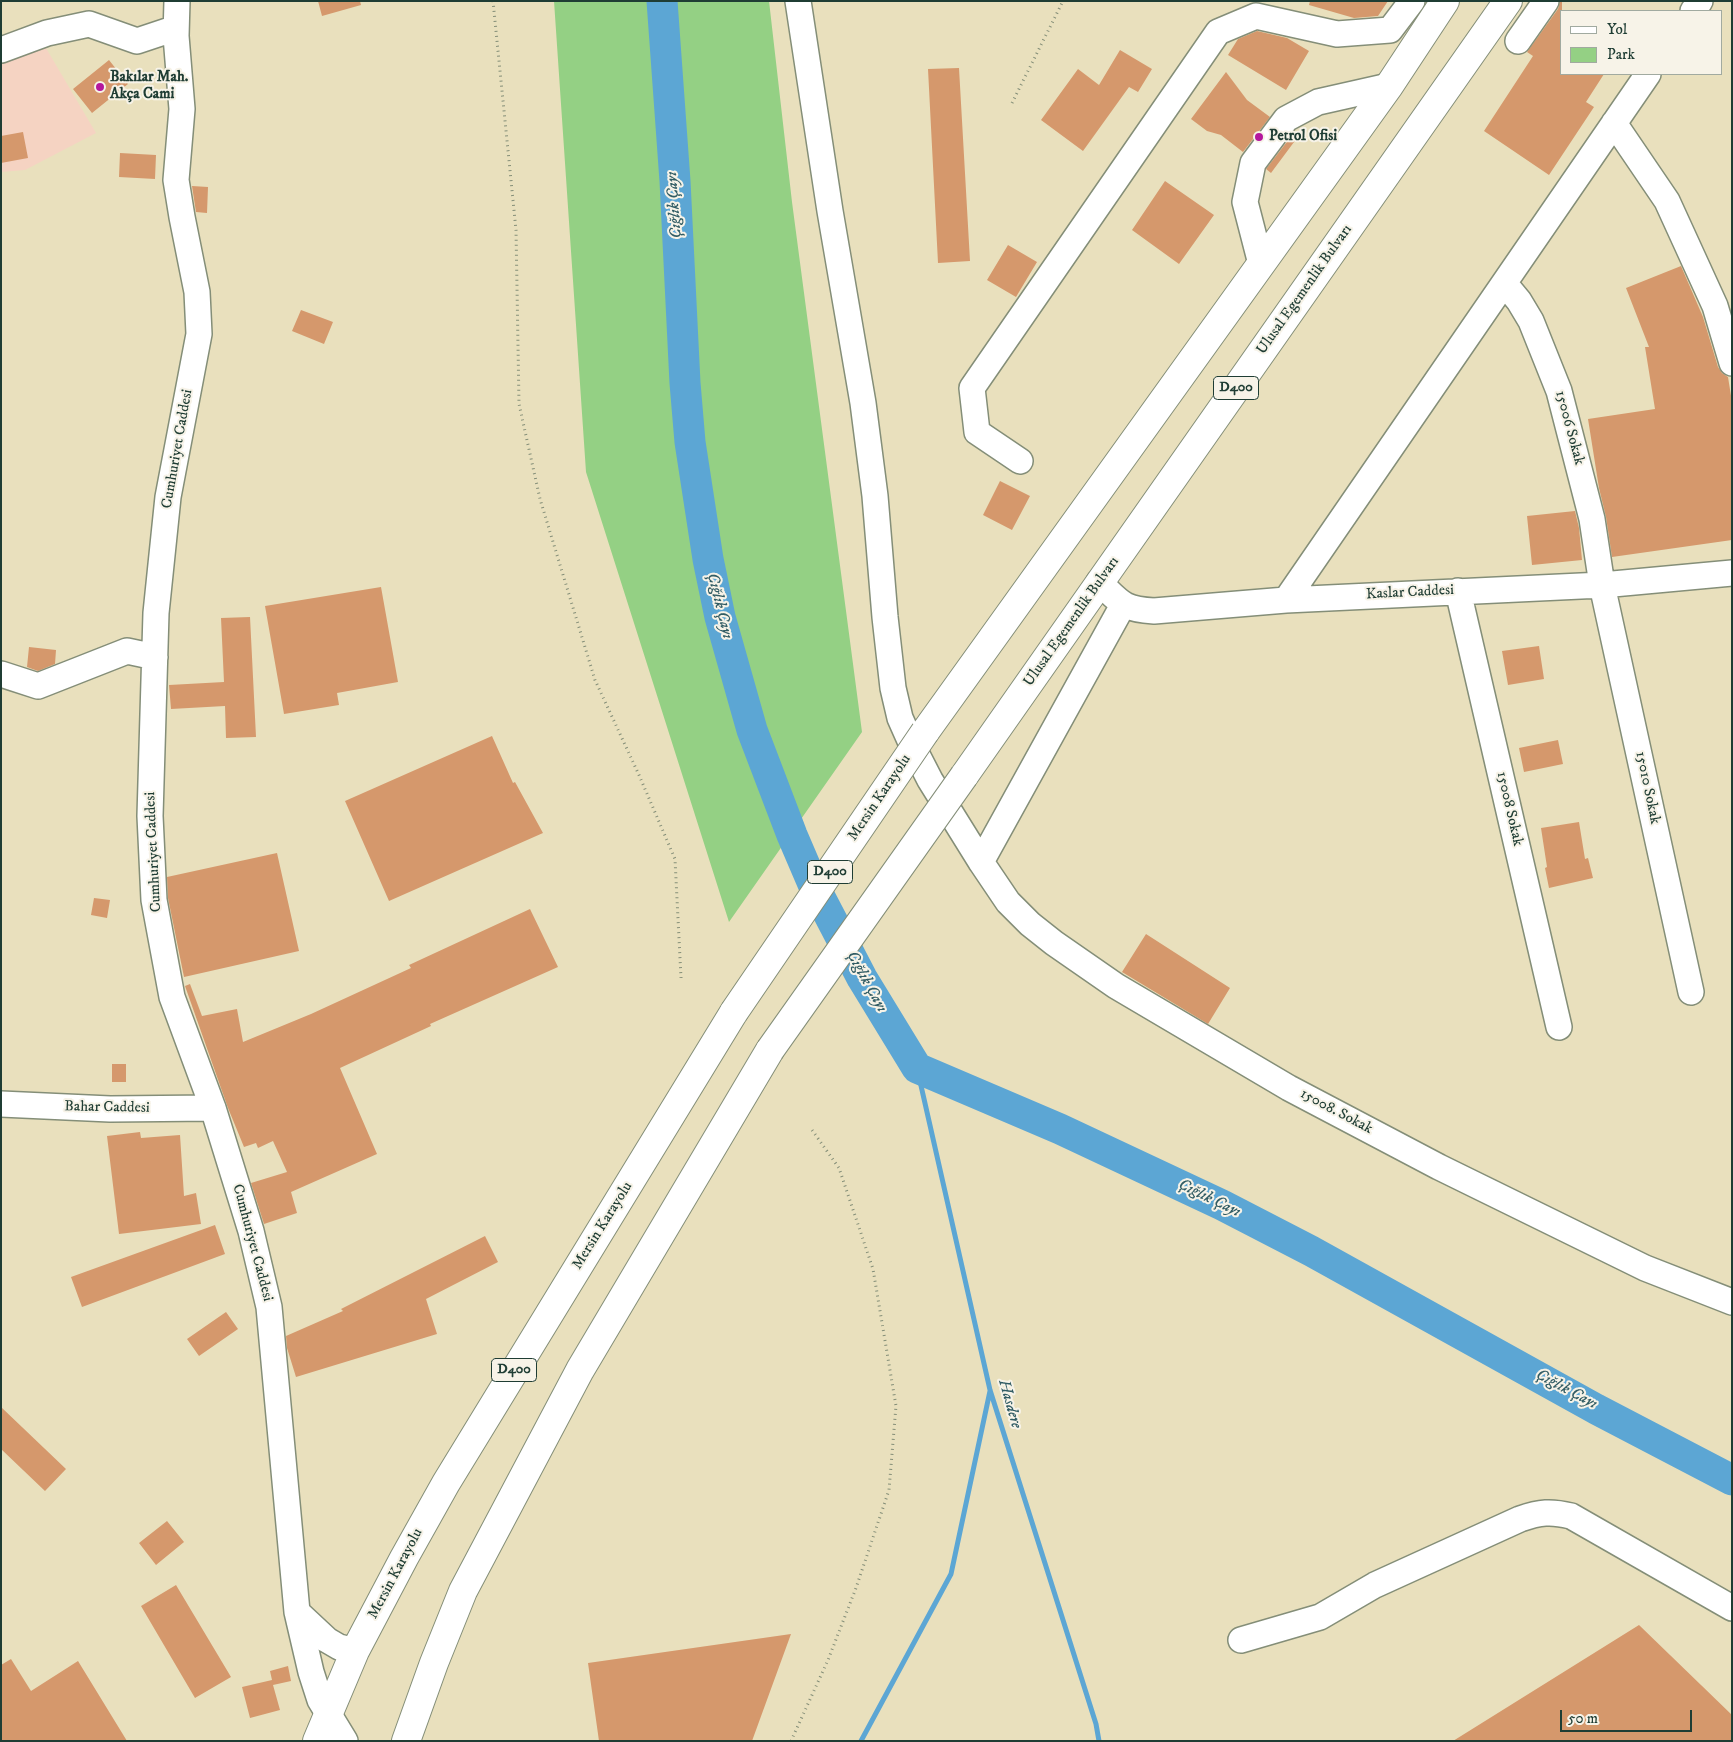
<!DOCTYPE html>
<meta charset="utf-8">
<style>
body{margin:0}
#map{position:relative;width:1733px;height:1742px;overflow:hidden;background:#e9e0bd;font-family:"IM FELL DW Pica",serif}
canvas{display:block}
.frame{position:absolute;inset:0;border:2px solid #1f3d34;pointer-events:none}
.legend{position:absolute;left:1560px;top:10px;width:162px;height:65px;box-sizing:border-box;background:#f7f3e8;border:1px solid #a1aaa0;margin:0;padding:6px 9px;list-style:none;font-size:15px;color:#1f3d34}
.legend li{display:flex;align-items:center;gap:10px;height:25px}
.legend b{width:25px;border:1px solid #a1aaa0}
.scale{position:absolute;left:1560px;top:1710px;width:132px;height:22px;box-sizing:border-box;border:2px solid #1f3d34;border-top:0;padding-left:6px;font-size:15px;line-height:18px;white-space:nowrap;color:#1f3d34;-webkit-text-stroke:4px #f7f3e8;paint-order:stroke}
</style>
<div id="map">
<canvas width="1733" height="1742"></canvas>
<div class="frame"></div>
<ul class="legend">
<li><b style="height:6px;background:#fff"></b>Yol</li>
<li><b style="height:14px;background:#94d084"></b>Park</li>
</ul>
<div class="scale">50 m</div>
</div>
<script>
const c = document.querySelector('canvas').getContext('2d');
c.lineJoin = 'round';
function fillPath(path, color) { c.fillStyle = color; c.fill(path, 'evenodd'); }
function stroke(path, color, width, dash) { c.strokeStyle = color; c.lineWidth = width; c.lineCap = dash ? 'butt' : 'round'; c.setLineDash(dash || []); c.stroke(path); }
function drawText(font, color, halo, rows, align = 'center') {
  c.font = font + ' "IM FELL DW Pica",serif'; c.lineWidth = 4; c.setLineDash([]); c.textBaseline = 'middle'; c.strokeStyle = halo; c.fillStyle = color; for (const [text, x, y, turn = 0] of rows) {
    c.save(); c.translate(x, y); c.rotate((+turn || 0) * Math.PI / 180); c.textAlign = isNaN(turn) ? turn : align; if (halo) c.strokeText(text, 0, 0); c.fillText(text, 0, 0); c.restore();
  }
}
const built = new Path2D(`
 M36 31 96 133 25 170 1 172V43Z`);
const green = new Path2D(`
 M554 1H769L792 202 862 732 729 922 586 472Z`);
const stream = new Path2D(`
 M917 1068 990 1390 1096 1724 1099 1741
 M861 1741 951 1574 990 1391`);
const river = new Path2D(`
 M662 1 675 181 685 383 690 442 708 559 720 617 752 730 792 835 813 884 862 978 917 1068 1060 1129 1222 1205 1311 1251 1596 1409 1732 1480`);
const building = new Path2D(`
 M318 1H360L361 5 322 16Z
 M1310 1H1388L1378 16 1354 18 1309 5Z
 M1560 1H1562V74H1604L1586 102 1594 107 1549 175 1484 131 1533 56 1527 52 1558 9Z
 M1257 31 1287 38 1309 51 1286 90 1228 55 1238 39Z
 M1120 50 1152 69 1138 92 1129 87 1083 151 1041 120 1078 69 1099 85Z
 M109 60 128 84 92 113 73 89Z
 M959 68 970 261 938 263 928 69Z
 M1226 72 1247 100 1270 117 1243 152 1221 135 1207 131 1191 119Z
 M23 132 28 158 1 163V136Z
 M1293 134 1297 138 1271 173 1266 169Z
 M120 153 156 155 155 179 119 177Z
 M1165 181 1214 215 1179 264 1132 230Z
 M192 186 208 187 207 213 196 212Z
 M1008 245 1037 262 1016 297 987 280Z
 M1681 266 1703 317 1718 367 1722 373 1728 377 1732 402V540L1612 557 1606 517 1599 488 1588 419 1655 409 1645 347H1649L1626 288Z
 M301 310 333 322 324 344 292 331Z
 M1000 481 1030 496 1012 530 983 515Z
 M1575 511 1579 528 1582 560 1532 565 1527 516Z
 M381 587 398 682 337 693 339 705 284 714 265 606Z
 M250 617 256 737 226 738 225 706 171 709 169 685 224 682 221 618Z
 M1539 646 1544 679 1508 685 1502 651Z
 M29 647 56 650 55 664 38 671 27 667Z
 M492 736 513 783 515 782 543 833 389 901 345 801Z
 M1558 740 1563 764 1524 772 1519 748Z
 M1579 822 1585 859 1588 858 1593 878 1549 888 1545 868 1547 867 1541 828Z
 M277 853 299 951 184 977 168 898 167 877Z
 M94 898 110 900 107 918 91 915Z
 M530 909 558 967 430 1024 431 1026 340 1068 377 1154 291 1192 297 1213 264 1224 251 1183 287 1172 273 1141 258 1148 256 1143 244 1147 228 1108 185 986 190 984 202 1016 237 1009 243 1042 311 1014 411 968 409 965Z
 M1146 934 1230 988 1208 1024 1122 972Z
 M112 1064H126V1082H112Z
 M140 1132 141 1138 180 1135 184 1196 196 1193 201 1224 119 1234 107 1136Z
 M215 1225 225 1254 82 1307 71 1277Z
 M485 1236 498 1262 426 1299 437 1334 296 1377 287 1348 286 1336 343 1311 341 1309Z
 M226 1312 238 1329 199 1356 187 1339Z
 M1 1407 66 1469 45 1491 1 1449Z
 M167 1521 184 1542 156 1565 139 1543Z
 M176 1585 231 1677 195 1698 141 1606Z
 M1639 1625 1732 1715V1741H1453Z
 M791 1634 752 1741H599L588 1663Z
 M11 1659 31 1691 78 1661 127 1741H1V1665Z
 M288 1666 291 1681 273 1685 280 1710 250 1718 242 1687 272 1680 270 1671Z`);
const path = new Path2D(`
 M493 1 516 230 519 404 540 499 595 680 639 775 675 859 681 978
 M1012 103 1063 1
 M791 1741 828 1660 856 1588 889 1490 896 1406 873 1269 839 1168 812 1130`);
const minor = new Path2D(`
 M177 1 176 36 182 109 176 180 182 217 197 292 199 334 168 497 156 613 150 816 154 900 172 997 213 1108 251 1231 269 1307 297 1612 311 1672 320 1700 345 1741
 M798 1 830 211 863 403 875 496 885 617 893 688 900 718 912 745 930 780 981 862 1008 902 1030 924 1054 943 1116 986 1289 1088 1439 1167 1645 1268 1732 1302
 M1693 11 1700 1
 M1518 41 1546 1
 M1 50 47 33 89 24 137 41 176 28
 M1614 123 1667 201 1715 306 1732 363
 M1261 264 1245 202 1253 163 1286 119 1318 102 1389 86
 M1505 284 1519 301 1531 321 1559 391 1592 519 1602 585 1691 992
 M1020 461 977 432 972 388 1218 32 1256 16 1337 34 1390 30 1412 1
 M1099 582C1121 603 1122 609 1154 611L1286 600 1602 585 1732 573
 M1458 591 1559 1027
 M1286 600 1648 74
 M1 674 38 686 127 651 155 657
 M981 862 1123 605
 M1 1104 110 1109 213 1108
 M297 1612 327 1640 339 1647 355 1651
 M1241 1640 1320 1617 1375 1585 1520 1519C1540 1512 1551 1511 1571 1516L1732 1608`);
const highway = new Path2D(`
 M925 732 1389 86 1445 1
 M964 776 1508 1
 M317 1741 355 1651 404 1558 446 1483 734 1012
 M406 1741 434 1663 463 1591 580 1370 770 1050`);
const highwayBridge = new Path2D(`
 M734 1012 925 732
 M770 1050 964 776`);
const markers = [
 [100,87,5,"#b5179e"],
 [1259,137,5,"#b5179e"]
];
const shields = [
 [1236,388,45],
 [830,872,45],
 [514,1370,45]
];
const shieldNames = [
 ["D400",1236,388],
 ["D400",830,872],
 ["D400",514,1370]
];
const poiNames = [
 ["Bakılar Mah.",110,78],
 ["Akça Cami",110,95],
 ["Petrol Ofisi",1269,137]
];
const streetNames = [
 ["Ulusal Egemenlik Bulvarı",1305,290,-55],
 ["15006 Sokak",1569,428,75],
 ["Cumhuriyet Caddesi",178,449,-80],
 ["Kaslar Caddesi",1410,593,-3],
 ["Ulusal Egemenlik Bulvarı",1072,622,-55],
 ["15010 Sokak",1647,788,78],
 ["Mersin Karayolu",880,798,-56],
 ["15008 Sokak",1509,809,77],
 ["Cumhuriyet Caddesi",154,852,-93],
 ["Bahar Caddesi",107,1108,1],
 ["15008. Sokak",1336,1112,28],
 ["Mersin Karayolu",603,1226,-58],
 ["Cumhuriyet Caddesi",252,1243,75],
 ["Mersin Karayolu",396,1574,-62]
];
const waterNames = [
 ["Çığlık Çayı",675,205,-94],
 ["Çığlık Çayı",719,606,76],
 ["Çığlık Çayı",866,982,61],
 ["Çığlık Çayı",1209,1199,26],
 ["Çığlık Çayı",1566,1390,28],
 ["Hasdere",1009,1404,74]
];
fillPath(built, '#f5d3c2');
fillPath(green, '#94d084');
stroke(stream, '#5ca6d4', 5);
stroke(river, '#5ca6d4', 31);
fillPath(building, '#d5986c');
stroke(minor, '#848e78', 28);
stroke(highway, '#848e78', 30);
stroke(path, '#848e78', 3, [1, 4]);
stroke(minor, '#fff', 25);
stroke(highway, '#fff', 28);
stroke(highwayBridge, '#848e78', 30, []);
stroke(highwayBridge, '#fff', 28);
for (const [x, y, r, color] of markers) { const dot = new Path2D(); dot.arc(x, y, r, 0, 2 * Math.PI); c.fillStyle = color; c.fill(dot); stroke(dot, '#f7f3e8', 2); }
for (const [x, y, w] of shields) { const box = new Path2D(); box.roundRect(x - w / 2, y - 11.5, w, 23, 4); c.fillStyle = '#f7f3e8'; c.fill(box); stroke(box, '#1f3d34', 1); }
drawText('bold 14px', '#1f3d34', null, shieldNames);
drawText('bold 15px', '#1f3d34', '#f7f3e8', poiNames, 'left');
drawText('15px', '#1f3d34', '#f7f3e8', streetNames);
drawText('italic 16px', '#315c64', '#f7f3e8', waterNames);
</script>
